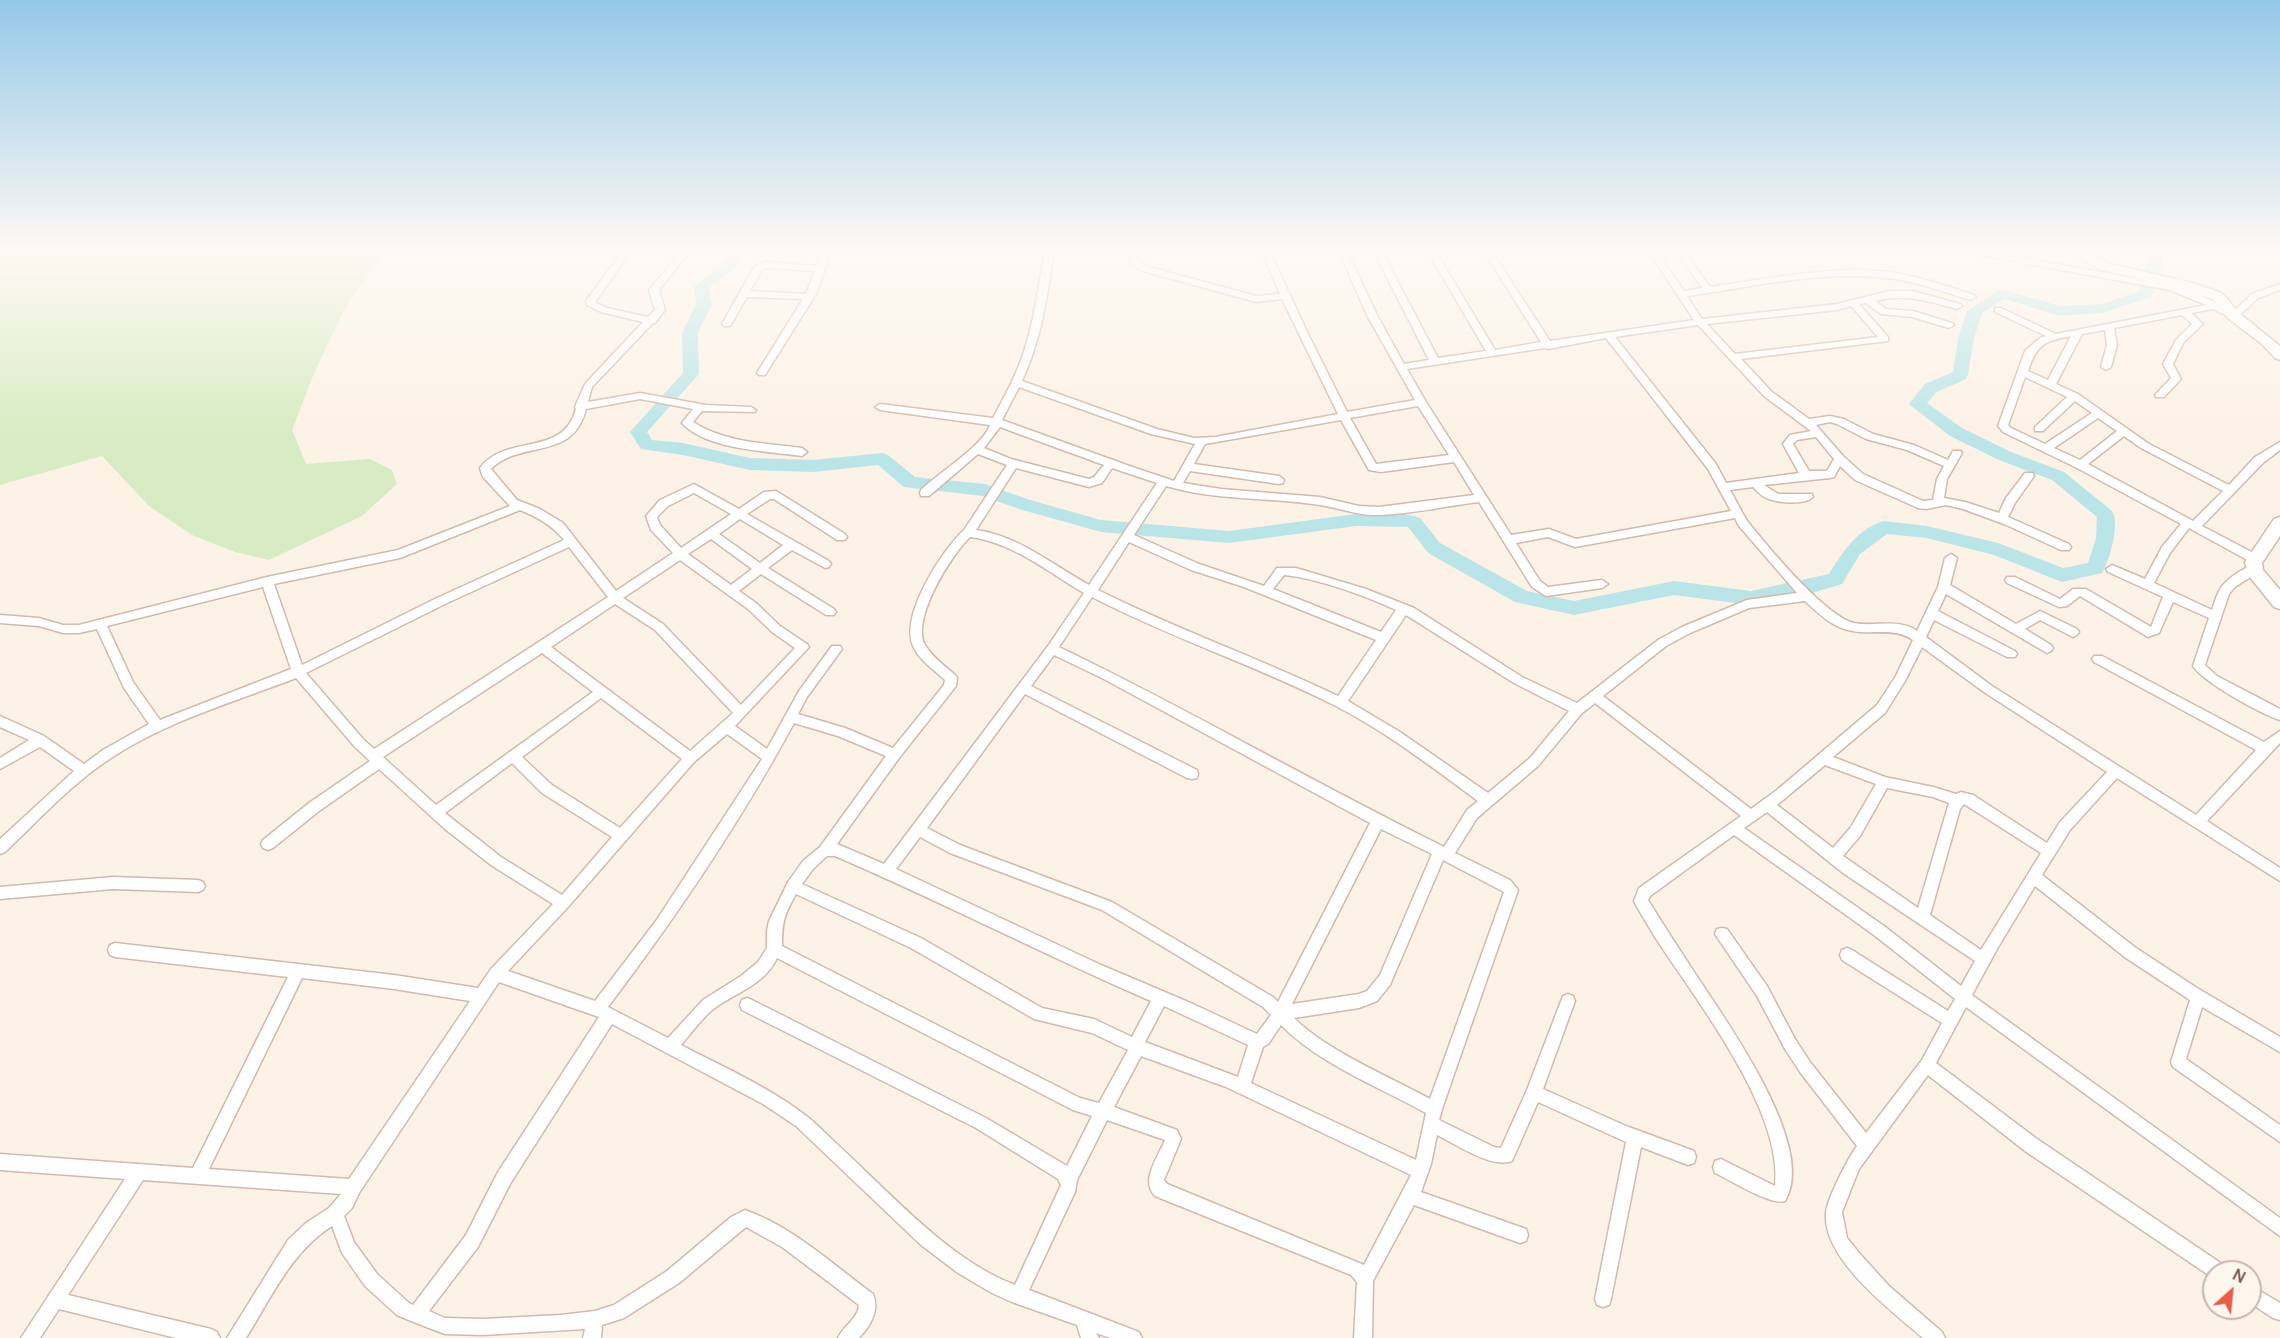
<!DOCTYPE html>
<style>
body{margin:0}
#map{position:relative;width:2280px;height:1338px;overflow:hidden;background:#fdf2e6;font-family:Manrope,sans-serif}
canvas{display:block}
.north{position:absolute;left:2202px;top:1260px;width:60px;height:60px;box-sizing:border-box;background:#fff6ed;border:2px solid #c9b6ab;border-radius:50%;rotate:27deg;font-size:16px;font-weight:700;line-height:24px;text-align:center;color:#785549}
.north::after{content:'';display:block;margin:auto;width:21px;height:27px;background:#eb5c47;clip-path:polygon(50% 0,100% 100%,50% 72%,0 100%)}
</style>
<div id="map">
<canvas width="2280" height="1338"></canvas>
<div class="north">N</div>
</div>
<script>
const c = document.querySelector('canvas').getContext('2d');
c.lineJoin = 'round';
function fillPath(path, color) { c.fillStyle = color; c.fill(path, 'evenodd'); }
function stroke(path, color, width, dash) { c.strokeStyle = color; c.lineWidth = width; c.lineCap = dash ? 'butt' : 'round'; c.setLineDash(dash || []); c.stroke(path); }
const green = new Path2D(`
 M0 252H387L349 300 315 371 292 430 306 464 370 459 392 470 397 484 362 516 269 560 235 552 192 535 149 506 102 456 0 485Z`);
const river = new Path2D(`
 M730 252H744L735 268 709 288 712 305 698 332 699 374 647 432 652 440 683 443 750 458 813 460 882 453 888 455 915 477 985 484 1030 500 1101 520 1229 531 1356 514 1398 513 1414 516 1420 518 1440 543 1527 591 1574 601 1674 581 1751 591 1829 574C1842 553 1858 528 1884 521L1927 526 1998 543 2063 568 2088 563 2096 538 2097 517 2052 480 1999 460 1950 436 1909 404 1925 384 1953 372 1958 338 1967 311 1998 291H2008L2060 306 2102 304 2139 291 2150 252H2164L2160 273 2151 297 2103 313 2059 316 2005 299 1982 313 1974 338 1968 375 1966 379 1937 392 1927 403 1962 428 2011 452 2064 472 2112 511C2120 524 2110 560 2102 573L2062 582 1994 555 1927 538 1887 534 1860 554 1842 584 1809 594 1751 605 1674 595 1574 615 1515 602 1428 553 1408 527 1356 526 1229 543 1101 532 1019 509 983 496 904 487 878 465 813 472 750 470 683 455 641 449 630 432 683 373 682 332 696 305 694 287 724 262Z`);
const street = new Path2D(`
 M622 252H630L596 301V303L607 308 648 317 655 310 649 290 681 252H689L659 290 665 310 655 323 652 324 592 387 588 402 640 393 706 405 751 407 756 410 755 412 702 411 693 422C726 443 765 443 802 448L807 452 802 456C768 451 706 450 682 423L693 409 640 399 586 409C573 462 521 439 491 469L517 500 540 509 563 523 616 591 673 553 651 530 646 516 660 500 694 484 739 509 764 492 776 491 845 534 847 537 845 540H837L774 499H770L747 514 829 561 831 564 829 567 825 568 792 550 768 568 834 609 836 612 834 615H826L761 574 739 591 756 603 780 626 807 644 809 647 735 726 767 749 799 691 832 646H840L842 649 807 697 798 714 845 728 893 748 944 685 945 680C933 669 919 660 913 646 900 615 942 550 964 530L1007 465 978 454 929 496H921L920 493 921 490C938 473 984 445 990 425L880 410 875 407 880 404 993 418C1003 399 1014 380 1021 360 1034 325 1038 288 1045 252H1053C1048 296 1041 340 1022 381L1157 429 1194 438 1215 437 1338 414 1282 299 1256 302 1143 271 1132 264 1127 252H1135L1139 261 1149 267 1256 296 1280 294 1262 252H1270L1308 334 1347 412 1415 400 1368 317 1339 252H1347L1378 317 1404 364 1429 360 1374 252H1382L1438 358 1486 351 1428 252H1436L1495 350 1541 342 1484 252H1492L1550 341 1694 320 1649 252H1657L1684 291 1702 288 1680 257V252H1688V257L1710 287C1768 279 1831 265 1889 272 1918 276 1946 286 1974 295L1976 297 1971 300C1943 292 1916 281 1887 278 1821 270 1752 287 1687 296L1702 319 1837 304 1890 291H1912L1960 304 1962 306 1957 309C1928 301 1904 293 1875 301L1886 309 1913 311 1952 323 1954 325 1949 328 1912 317 1881 314 1866 303 1859 304 1888 337V341L1741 359 1772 392 1809 419 1830 416 1844 419 1873 434 1914 445 1948 460 1953 451H1961L1962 453 1947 479 1944 498 1965 502 1999 513 2006 498 2025 473H2033L2034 476 2015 503 2008 517 2069 544 2071 547 2069 550H2061L2004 524 1963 509 1946 505 1926 509 1918 508 1855 480 1840 466 1834 477 1830 478 1764 485 1778 494H1812L1813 497C1805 505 1780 503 1769 499 1762 497 1758 492 1753 487L1730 490C1736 500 1741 512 1748 522 1768 547 1825 616 1854 623 1875 627 1899 618 1917 631L1938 587 1945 558 1951 554 1957 558 1950 585 2016 624 2040 611 2077 629 2079 632 2077 635 2073 637 2040 620 2025 629 2051 645 2053 648 2051 651 2047 653 1946 594 1938 611 2015 651 2017 654 2015 657H2007L1934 620 1926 637 1992 686 2196 815 2256 750 2094 662 2092 659 2094 656H2102L2264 742 2280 731V743L2207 821 2280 868V881L2117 778 2070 830 2042 875 2136 948 2197 988 2280 1037V1052L2202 1007 2186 1059 2280 1125V1142L2173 1067 2171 1062 2190 1000 2126 958 2035 886 1997 949 1972 995 2280 1218V1236L1966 1007 1936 1063 2037 1139 2225 1266 2227 1272H2214L2213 1278 2025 1151 1928 1075 1859 1169 1842 1212 1847 1238 1860 1254 1889 1286 1942 1332 1945 1338H1923C1892 1311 1822 1259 1826 1213 1827 1199 1848 1158 1857 1146L1800 1072 1785 1049 1757 996 1715 934 1717 929 1722 928 1727 929 1767 986 1795 1039 1810 1062 1866 1133 1922 1060 1942 1023 1842 960 1840 955 1842 950 1847 948 1852 950 1948 1011 1955 999 1874 935 1734 835 1650 896 1648 900C1664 926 1681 952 1698 978 1727 1022 1818 1148 1785 1201 1771 1206 1730 1180 1715 1173L1713 1167 1715 1161 1721 1159 1775 1186C1784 1111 1695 999 1655 937 1648 925 1640 913 1634 901L1639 888 1741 816 1595 703 1582 713 1538 766 1477 818 1455 853 1510 880 1518 890 1442 1109 1439 1120 1494 1147 1501 1148 1527 1090 1563 996 1568 994 1573 996 1575 1001 1543 1089 1626 1126 1694 1151 1696 1157 1694 1163 1688 1165 1641 1147 1611 1299 1609 1305 1603 1307 1597 1305 1595 1299 1626 1142 1538 1102 1512 1161C1491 1169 1456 1144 1437 1135L1431 1164 1421 1192 1526 1229 1528 1235 1526 1241 1520 1243 1414 1205 1373 1281 1372 1338H1354L1357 1282 1351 1275 1155 1196C1140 1181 1158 1157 1165 1140L1107 1120 1077 1180 1075 1192 1029 1290 1139 1332 1142 1338H1111L1096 1333 1099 1338H1081L1077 1325 1012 1302 992 1293 958 1273 921 1245 796 1126 763 1104 612 1024 510 1184 478 1247 429 1311 445 1318 483 1319 561 1315 595 1311 614 1305 667 1271 731 1217 745 1210C793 1227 832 1264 873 1294 880 1311 870 1326 859 1338H838C844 1325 858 1319 859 1305L782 1247 746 1227 679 1283 624 1318 602 1325 601 1338H583L585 1329 483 1335 445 1334 416 1323 397 1315 365 1286 342 1253 332 1226C291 1252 271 1298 246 1338H227L288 1240 306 1223 329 1208 341 1194 143 1180 68 1295 211 1329 217 1332 220 1338H176L59 1309 40 1338H21L125 1179 0 1170V1154L193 1168 288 977 115 957 110 955 108 950 110 945 115 943 394 975 478 988 491 969 553 904 491 865 445 829 379 769 319 811 273 848 268 850 263 848 261 844 263 840 309 803 370 761 355 747 296 678C234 702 167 721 111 758 71 784 39 820 5 852L0 854V839L74 771 40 747 0 769V758L29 740 0 727V716L44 736 84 764 103 750 149 724 124 688 97 629 79 633H63L39 626 0 623V615L39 618 63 625H79L267 577 398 550 510 506 483 477 480 468C506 433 563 458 576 409L575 407 585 384 643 322 601 312 587 305 586 301ZM1851 306 1878 337 1735 354 1707 324 1837 310ZM1698 325 1764 396 1811 431 1790 435 1783 444 1799 473 1726 483 1716 464 1615 337ZM1606 338 1708 469 1731 511 1576 539 1549 529 1511 535 1426 402 1407 369 1545 348 1548 349ZM1019 387 1151 434 1195 444 1174 481 1135 468 1002 420ZM1418 406 1449 455 1376 464 1350 418ZM1341 420 1369 470 1381 472 1454 462 1474 495 1379 507 1359 506 1320 497 1221 489 1183 483 1190 471 1279 484 1283 483 1284 480 1279 476 1194 464 1205 444ZM1830 422 1837 424 1866 439 1907 450 1944 466 1937 479 1933 500 1923 501 1863 474 1843 456 1816 425ZM1000 427 1104 465 1094 477 1089 479 1011 459 984 448ZM1816 437 1834 459 1827 471H1809L1793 444 1797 440ZM1016 468 1089 487 1102 483 1112 468 1157 483 1089 585C1053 565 1017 535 976 530ZM1166 486C1217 501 1269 497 1320 505 1340 508 1359 516 1379 515 1412 514 1446 506 1479 502L1532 587 1546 596 1602 588 1608 584 1602 580 1548 587 1540 581 1516 543 1548 537 1575 547 1735 518 1739 526 1797 593 1747 600 1682 627 1658 640 1577 703 1522 677 1414 608 1366 589 1296 568H1277L1264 586 1199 564 1134 535ZM694 493 731 514 681 548 660 525 657 517 668 506ZM520 510C538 517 553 526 564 540L437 598 302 665 274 584 400 558ZM740 519 783 545 760 563 719 534ZM970 537C1012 542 1048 572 1084 593L1048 646 884 864 837 844 899 758 956 686 957 678 955 675C945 666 932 657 925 645 911 619 951 555 970 537ZM711 539 752 569 731 585 688 554ZM1129 542 1191 570 1244 587 1376 640 1338 696C1259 658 1176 629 1098 590ZM569 547 608 597 374 749 363 739 306 673 445 604ZM680 560 748 609 772 632 795 648 741 705 663 624 623 598ZM1284 575C1317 578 1366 596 1396 610L1381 632 1273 589ZM263 587 291 669 160 720 133 682 107 626ZM1092 597C1171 638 1255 665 1334 705 1385 731 1432 767 1478 801L1467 810 1444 847C1314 783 1190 710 1059 647ZM1805 601C1819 614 1833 628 1853 631 1873 635 1895 627 1913 640L1896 676 1877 705 1777 790 1751 809 1603 696 1666 646 1690 633 1749 608ZM615 604 655 630 733 713 690 751 551 647ZM1406 615 1514 683 1569 711 1530 758 1488 793 1400 732 1348 701ZM1922 647 1984 692 2107 772 2060 822 2047 843 1973 795 1961 792 1956 794 1933 787 1885 777 1833 757 1885 713 1905 681ZM542 653 593 692 436 805 383 757ZM1054 655 1102 678 1370 823 1278 1002 1273 997 1112 902 960 845 927 828 1025 694 1187 778 1192 779 1197 778 1198 774 1197 770 1031 686ZM601 698 682 759 620 828 552 785 522 757ZM794 723 838 736 886 756 820 847 803 861 788 882 769 921 767 931V948L758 962 741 976 703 1000 668 1038 608 1007C676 917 740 823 794 723ZM727 734 762 759 656 921 595 1001 508 971 568 907 694 762ZM512 763 542 793 612 837 562 895 501 857 445 813ZM1825 765 1876 784 1851 827 1833 848 1777 805ZM1887 788 1933 797 1949 803 1918 908 1843 856 1860 836ZM1964 804 2041 853 1981 950 1930 915 1960 809ZM1767 812 1843 873 1975 961 1961 986 1884 926 1744 828ZM1381 829 1432 854 1380 975 1367 991 1359 994 1292 1004ZM920 837 950 853 1102 910 1263 1007 1271 1015 1257 1034 1193 1004 1101 965 896 869ZM827 856H835C942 902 1045 955 1151 1001L1132 1037 1094 1019 1042 1008 921 938 802 884 813 869ZM1443 860 1504 892 1430 1099C1388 1076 1327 1051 1294 1018L1359 1008 1377 1001 1390 985ZM796 894 911 948 1034 1019 1092 1033 1128 1050 1099 1103 1080 1098 782 946C782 922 784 915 796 894ZM777 958 1073 1110 1092 1116 1067 1166 986 1118 752 1000 747 998 742 1000 740 1005 742 1010 976 1128 1058 1179 1061 1185 1015 1285C949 1260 890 1193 839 1146 828 1136 817 1124 805 1115 767 1086 723 1067 681 1045 691 1033 701 1020 712 1010 734 993 765 985 777 958ZM302 978 394 989 470 1001 349 1179 209 1169ZM499 982 599 1017 498 1172 466 1235 413 1305 409 1303 377 1274 354 1242 344 1216 352 1208 359 1193ZM1164 1006 1248 1045 1238 1077 1145 1042ZM1281 1025C1318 1063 1379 1087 1426 1113L1416 1160 1251 1083 1263 1047 1269 1043ZM1141 1056 1226 1087 1411 1175 1364 1265 1167 1184 1164 1180 1181 1139 1177 1130 1114 1107Z
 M823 252H831L816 294 765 375H759L757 373 803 299 747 297 730 326H724L722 324 755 266 766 262 817 266ZM767 268 815 271 806 294 750 291 762 270Z
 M1975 252H1991L2172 285 2199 294 2233 312 2252 294 2280 284V290L2258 298 2237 318H2231L2213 309 2191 313 2203 324 2183 343 2173 364 2181 379 2164 397H2156L2155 395 2171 378 2163 364 2176 340 2192 324 2182 315 2114 328 2117 345 2111 367 2106 370 2101 367 2107 345 2105 330 2082 334 2056 384 2078 394 2149 444 2229 485 2255 457 2280 442V450L2263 463 2202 526 2259 556 2261 559 2259 562H2251L2189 528 2170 553 2154 583 2212 610C2214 604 2216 597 2219 591 2224 581 2246 564 2258 566L2260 569 2258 572 2235 587 2229 594 2205 665 2217 676 2280 709V720C2261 714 2203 682 2193 666L2209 618 2173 602 2159 633 2148 637 2080 596 2067 606 2059 607 2007 583 2005 580 2007 577H2015L2060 599 2073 589H2086L2151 627 2163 597 2108 572 2106 569 2112 565 2145 579 2162 547 2181 524 2077 468 2003 432 1998 426 2025 351 2040 338 2046 336 1995 312V308H2001L2056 334 2206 305 2170 290 1979 255ZM2071 336 2048 380 2028 371C2037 344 2044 341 2071 336ZM2025 377 2067 397 2035 427V431H2043L2075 401 2092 413 2045 444 2011 428 2008 425ZM2098 418 2117 431 2080 460 2054 448ZM2124 436 2141 448 2223 491 2193 521 2088 464Z
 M2248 252H2256L2257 253 2253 256Z
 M113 877 198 880 203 882 205 886 203 890 198 892 113 889 0 899V887Z
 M2250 1285 2280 1303V1320L2273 1318 2250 1303Z`);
const secondary = new Path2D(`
 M2069 252H2086L2111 264 2193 283 2222 293 2239 313 2280 346V360L2275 358 2262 344 2229 319 2212 299 2184 289 2102 270Z
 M2280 517V536L2262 563 2263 570 2280 590V609L2274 607 2249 576 2245 562 2274 519Z`);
fillPath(green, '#d7ecc3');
fillPath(river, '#b9e5e8');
stroke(street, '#d2baad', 3);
stroke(secondary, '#d5baab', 3);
fillPath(street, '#fff');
fillPath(secondary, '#fff');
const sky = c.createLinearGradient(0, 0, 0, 439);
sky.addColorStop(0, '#95c8e8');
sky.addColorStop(0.57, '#fef9f4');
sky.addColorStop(1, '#fef9f400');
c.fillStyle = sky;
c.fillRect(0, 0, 2280, 439);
</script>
